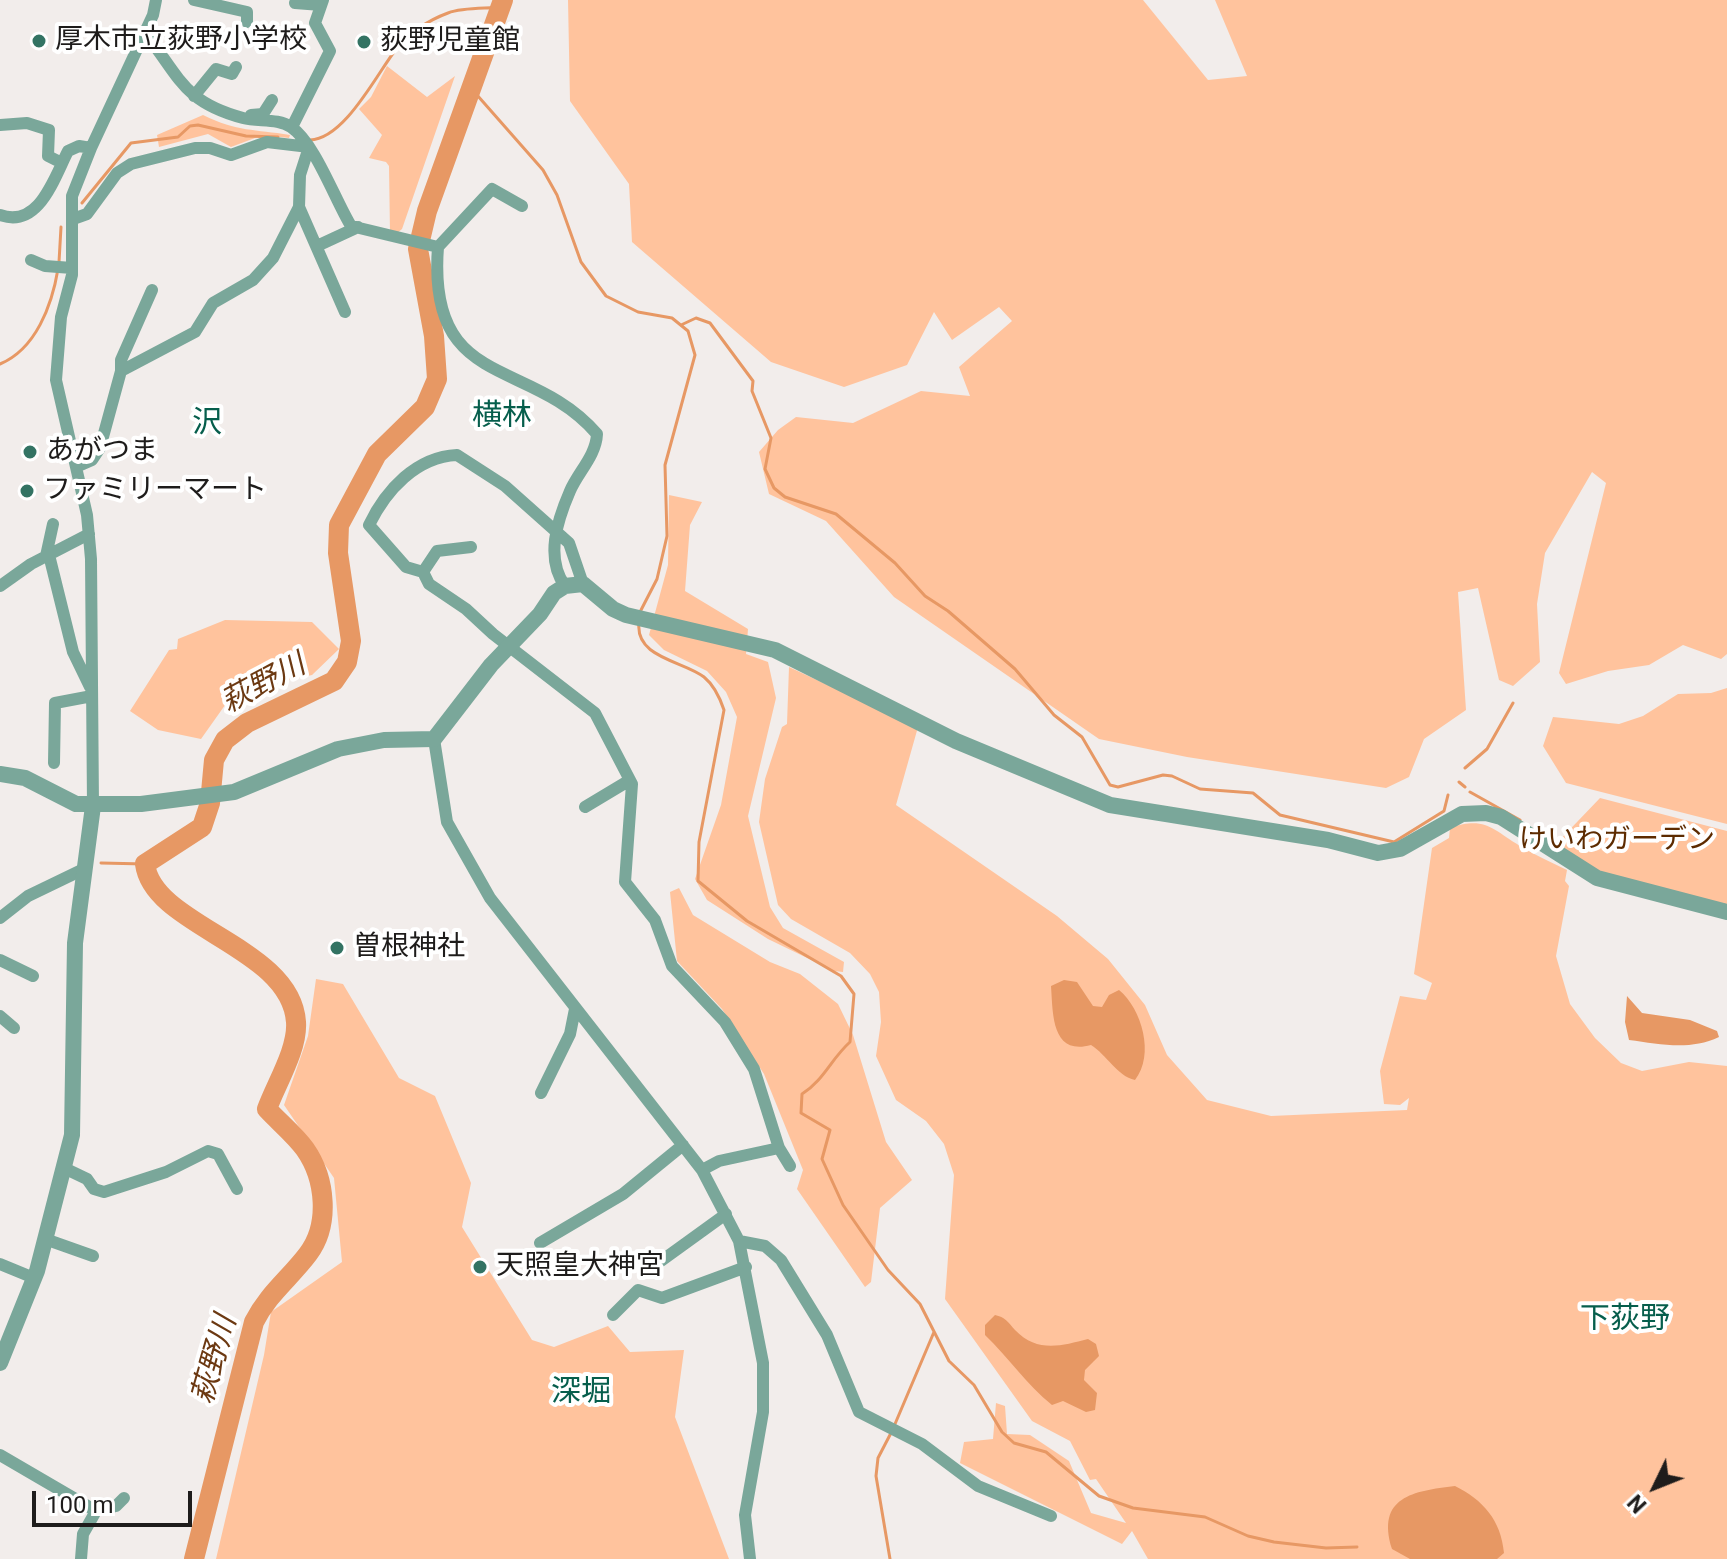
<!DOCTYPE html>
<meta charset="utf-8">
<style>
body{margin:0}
#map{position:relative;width:1727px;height:1559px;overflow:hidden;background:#f2edeb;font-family:Roboto,sans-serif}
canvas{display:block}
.north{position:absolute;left:1615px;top:1447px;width:80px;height:80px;-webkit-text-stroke:6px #fff;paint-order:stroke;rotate:227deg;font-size:22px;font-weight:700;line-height:32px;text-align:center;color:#1e1c1b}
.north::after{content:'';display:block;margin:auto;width:28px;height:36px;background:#1e1c1b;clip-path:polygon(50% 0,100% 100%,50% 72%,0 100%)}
.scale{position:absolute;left:32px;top:1491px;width:160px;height:36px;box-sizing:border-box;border:4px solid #1e1c1b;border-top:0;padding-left:10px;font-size:24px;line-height:28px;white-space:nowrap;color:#1e1c1b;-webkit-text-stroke:6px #fff;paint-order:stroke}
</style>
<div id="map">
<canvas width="1727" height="1559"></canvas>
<div class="north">N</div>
<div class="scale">100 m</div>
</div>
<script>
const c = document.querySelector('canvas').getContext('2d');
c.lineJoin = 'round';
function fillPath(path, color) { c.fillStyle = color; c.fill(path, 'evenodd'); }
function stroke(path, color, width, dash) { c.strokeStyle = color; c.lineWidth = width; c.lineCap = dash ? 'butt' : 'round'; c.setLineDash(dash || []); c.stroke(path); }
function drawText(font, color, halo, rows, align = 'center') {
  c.font = font + ' Roboto,"Noto Sans JP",sans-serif'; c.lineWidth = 8; c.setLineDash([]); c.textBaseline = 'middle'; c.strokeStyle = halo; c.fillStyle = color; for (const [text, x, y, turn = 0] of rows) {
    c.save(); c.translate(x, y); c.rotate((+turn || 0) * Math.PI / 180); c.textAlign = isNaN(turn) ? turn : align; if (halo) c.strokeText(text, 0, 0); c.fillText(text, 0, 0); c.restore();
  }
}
const green = new Path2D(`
 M568 0H1143L1208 80 1247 76 1215 0H1727V654L1721 659 1683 645 1649 665 1608 671 1566 684 1559 673 1606 483 1592 472 1545 553 1537 604 1540 662 1513 686 1499 680 1478 588 1458 592 1466 710 1424 739 1409 777 1386 788 1187 757 1099 739 894 597 826 521 769 494 759 452 778 430 796 417 853 423 921 391 970 396 959 367 1012 321 999 307 952 340 934 312 907 365 844 387 771 362 632 242 629 184 570 101Z
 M387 66 427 97 455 76 402 229 396 234 390 233 389 166 386 162 369 158 382 135 359 109 371 97Z
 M203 115C238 132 254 129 290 135L289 138 263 135 231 147 208 134 159 147 157 135Z
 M669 495 702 502 690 525 685 591 748 629 746 654 768 662 776 698 748 816 770 907 783 928 844 962 843 972 834 971 768 939 707 900 695 879 721 805 737 717 726 692 707 671 664 650 649 635 668 565Z
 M225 620 312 622 339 649 312 675 235 691 201 739 158 730 130 711 169 650 177 649 178 639Z
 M789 667 918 727 896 805 1057 916 1108 959 1145 1005 1167 1055 1207 1100 1271 1116 1407 1110 1409 1098 1400 1105 1384 1104 1380 1071 1400 996 1426 1000 1432 983 1414 974 1432 848 1449 838 1450 828C1485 816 1492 829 1520 846 1535 855 1551 862 1567 870L1565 881 1569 886 1556 956 1570 1004 1595 1038 1621 1063 1642 1071 1689 1062 1727 1066V1559H1148L1132 1531 1122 1544 960 1463 964 1442 993 1439 996 1403 1005 1406 1007 1434 1030 1435 1069 1461 1091 1513 1126 1523 1096 1479 1090 1480 1070 1441 1032 1421 945 1299 954 1175 944 1144 926 1121 896 1100 876 1056 881 1022 879 992 870 974 850 953 791 919 778 905 759 822 765 779 782 727 787 724Z
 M1727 688V824L1566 783 1543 746 1553 717 1619 724 1643 716 1678 694 1711 693Z
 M1600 798 1727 831V908L1605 877 1555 845Z
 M679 888 693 915 770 962 800 974 838 1004 853 1035 886 1142 912 1180 880 1208 871 1282 865 1287 797 1189 803 1170 764 1074 722 1009 677 961 670 892Z
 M316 979 343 984 399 1078 435 1096 471 1183 462 1227 532 1340 554 1347 608 1326 630 1352 684 1350 675 1417 729 1559H216L264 1355 271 1312 342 1262 334 1178 284 1105 308 1036Z`);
const water = new Path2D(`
 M1064 980 1077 982 1093 1006 1102 1007 1109 995 1119 990C1142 1009 1155 1055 1135 1080 1117 1076 1107 1055 1091 1045 1051 1056 1053 1013 1051 986Z
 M1627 996 1642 1013 1690 1020 1717 1031 1719 1037C1689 1051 1660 1044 1629 1040L1625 1022Z
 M995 1315C1005 1317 1008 1322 1015 1330 1037 1353 1061 1346 1088 1339L1096 1344 1099 1356 1085 1370 1084 1380 1097 1393 1095 1410 1086 1412 1063 1401 1052 1405C1026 1384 1009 1358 985 1335V1325Z
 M1455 1486C1483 1500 1501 1520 1504 1553L1497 1559H1410L1392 1549C1376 1497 1413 1491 1455 1486Z`);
const stream = new Path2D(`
 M470 92 477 95 543 170 557 195 581 262 606 296 638 312 672 318 688 331 695 355 665 465 667 536 657 579 640 612
 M310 140C345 139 377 73 397 48 410 33 429 20 448 13 464 7 486 9 503 7
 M82 203 131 143 178 137 190 126 198 125 246 136 278 137
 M59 262 61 227
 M681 325 696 318 710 323 753 381 752 391 771 438 765 469 774 488 785 497 836 514 895 563 925 596 948 611 1015 669 1054 715 1082 737 1110 785 1118 787 1163 775 1172 776 1200 789 1253 793 1280 815 1394 842 1444 811 1448 795
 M0 364C36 349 52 305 58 269
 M639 623C635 658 684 661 704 677 715 686 720 698 724 710L699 842 698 881 747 921 841 976 854 994 850 1042C831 1059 824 1080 802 1094L801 1113 830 1130 822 1159 843 1205 888 1270 920 1304 949 1361 974 1385 1002 1432 1014 1443 1046 1452 1099 1496 1133 1508 1205 1517 1248 1536 1274 1542 1326 1548 1357 1547
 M1465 768 1487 749 1513 703
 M1459 782 1465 787
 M1470 792 1520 820
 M101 863 145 864
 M895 1424 934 1332
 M890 1559 876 1476 878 1458 892 1431`);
const river = new Path2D(`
 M194 1559 254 1322C268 1294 290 1278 308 1254 330 1225 326 1179 305 1149 295 1135 279 1122 267 1109 276 1084 298 1049 296 1022 291 946 153 927 145 864L202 827 210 803 214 760 225 740 247 723 334 681 347 662 351 641 338 553 339 525 377 454 425 407 437 379 434 336 418 249 427 211 503 0`);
const minor = new Path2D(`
 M194 0 247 12V22
 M295 3 321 5
 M145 33C180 77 183 102 243 118 258 122 278 118 291 127 315 143 335 200 351 226L438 247C427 392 530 356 597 434 596 456 578 472 570 491 557 521 545 558 565 586
 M194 96 216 69 232 74 236 67
 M251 115 263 114 272 100
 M0 125 27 123 49 130 48 156 62 163
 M292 127 330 51 315 23 323 0
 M91 148 153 15 156 0
 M299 207 345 312
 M0 215C39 229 54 178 68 151L79 146 91 148 72 196V275L61 317 56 380 87 515 91 559 93 806
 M73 219 87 214 117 173 131 164 195 148H210L231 155 267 142 309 147 300 175 299 207 273 258 253 280 213 303 195 332 121 371 100 448 92 460 76 467
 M317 246 358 227
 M438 247 492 189 522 206
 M31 260 45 266 72 268
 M121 371V360L152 290
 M49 555 73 652 90 687
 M46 556 53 524
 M423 572 437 551 471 547
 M583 584 569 543 505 486 457 455C416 457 386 490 369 525L406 567 423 572 429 584 466 609 493 634 595 713 632 784 625 882 655 920 672 966 725 1022 754 1069 779 1148 790 1166
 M0 586 31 564 89 534
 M434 739 447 822 490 898 702 1170 739 1241 763 1363V1412L745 1515 750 1559
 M54 763 55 703 92 696
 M585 807 630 780
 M0 918 28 896 86 868
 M0 960 33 976
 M0 1016 14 1028
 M541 1093 570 1034 575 1009
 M64 1168 87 1179 94 1189 104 1192 166 1172 208 1151 218 1154 237 1189
 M702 1170 719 1161 779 1148
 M45 1239 93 1256
 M739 1241 765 1246 781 1260 827 1335 859 1412 922 1444 978 1486 1051 1516
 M540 1243 623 1194 683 1145
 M661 1261 726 1214
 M0 1264 34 1278
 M613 1315 638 1290 662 1298 746 1267
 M0 1455 96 1511 116 1506 124 1498
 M81 1559 83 1534 96 1511`);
const tertiary = new Path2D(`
 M0 774 25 778 76 804H141L234 792 338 749 384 740 434 739 491 665 540 614 554 593 565 586 583 584 613 609 626 615 775 650 956 741 1110 805 1328 840 1378 853 1400 849 1462 814 1486 813 1501 817 1597 878 1727 912
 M0 1363 37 1271 72 1135 75 943 93 806`);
const markers = [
 [39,41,8,"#337363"],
 [364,42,8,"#337363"],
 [30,452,8,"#337363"],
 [27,491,8,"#337363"],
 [337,948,8,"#337363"],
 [480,1267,8,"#337363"]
];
const poiNames = [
 ["厚木市立荻野小学校",55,41],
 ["荻野児童館",380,42],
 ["あがつま",46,452],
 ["ファミリーマート",43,491],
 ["曽根神社",353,948],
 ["天照皇大神宮",496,1267]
];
const parkNames = [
 ["けいわガーデン",1617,841]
];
const neighbourhoodNames = [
 ["横林",502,417],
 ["沢",207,424],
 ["下荻野",1625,1320],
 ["深堀",581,1393]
];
const waterNames = [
 ["萩野川",264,685,-28],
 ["萩野川",216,1360,-74]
];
fillPath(green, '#ffc39d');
fillPath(water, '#e79864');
stroke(stream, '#e79864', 3);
stroke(river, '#e79864', 20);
stroke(minor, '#7aa79a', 12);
stroke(tertiary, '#7aa79a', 16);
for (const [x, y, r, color] of markers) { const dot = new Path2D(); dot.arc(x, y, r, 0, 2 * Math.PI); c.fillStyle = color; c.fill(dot); stroke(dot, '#fff', 3); }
drawText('28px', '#1e1c1b', '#fff', poiNames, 'left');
drawText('28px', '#5d2b00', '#fff', parkNames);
drawText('30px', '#065e4c', '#fff', neighbourhoodNames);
drawText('italic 30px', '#6c3912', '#fff', waterNames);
</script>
